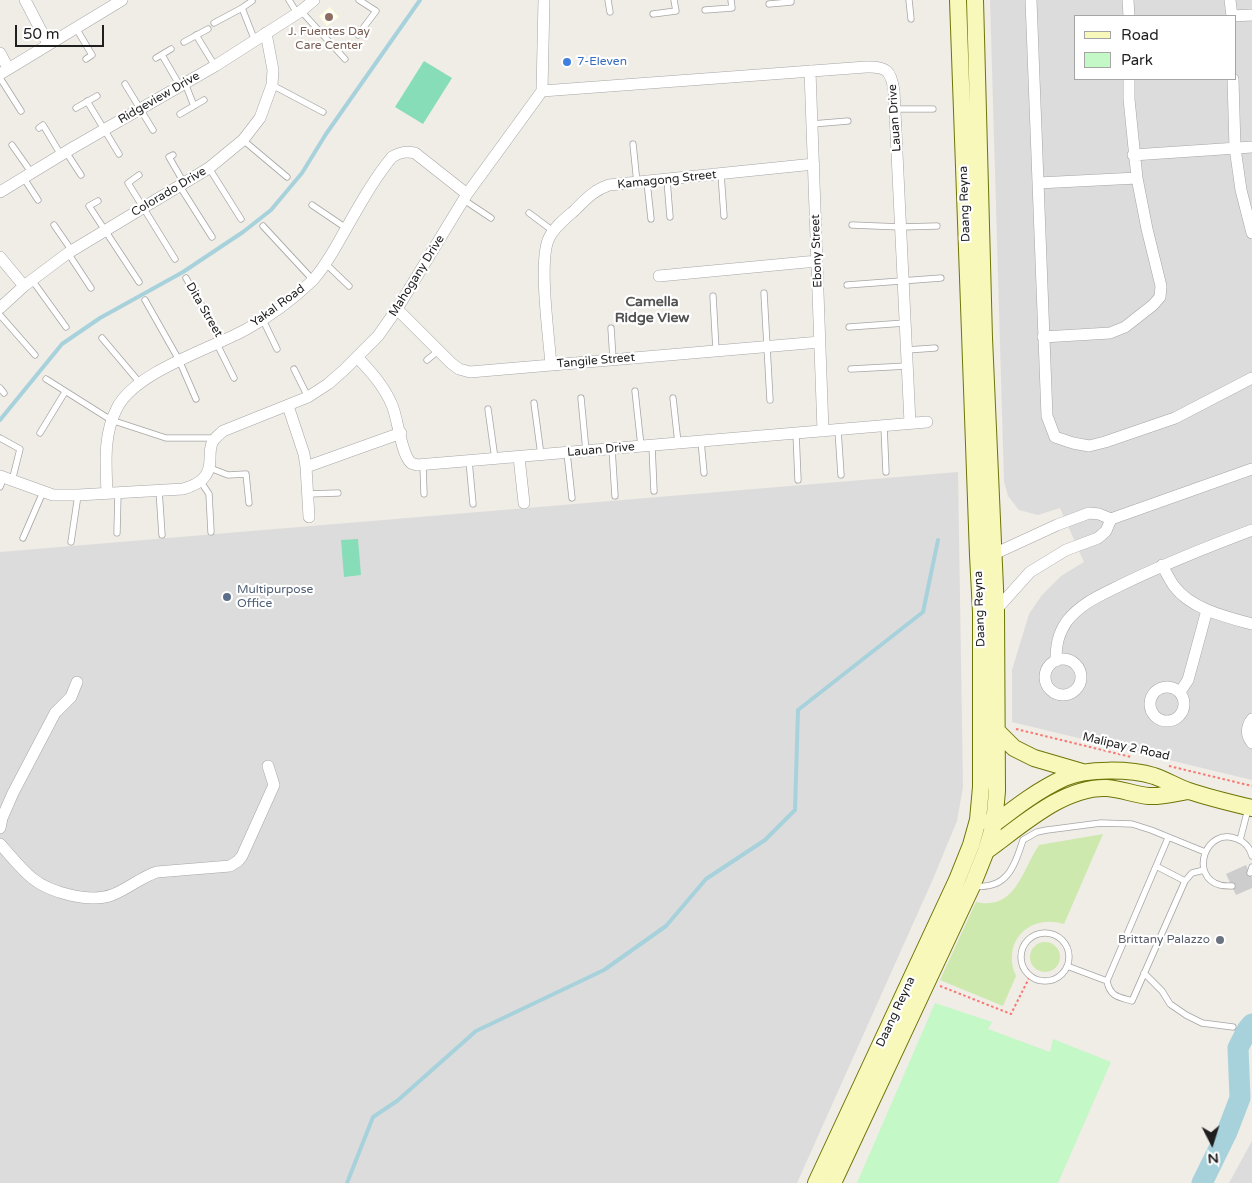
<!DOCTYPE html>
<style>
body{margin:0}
#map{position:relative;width:1252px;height:1183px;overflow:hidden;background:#f0ece6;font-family:"Varela Round",sans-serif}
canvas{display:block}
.legend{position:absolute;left:1074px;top:15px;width:162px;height:65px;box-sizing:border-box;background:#fff;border:1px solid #a5a5a5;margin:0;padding:6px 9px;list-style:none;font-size:15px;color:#1f1f1f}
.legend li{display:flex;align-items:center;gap:10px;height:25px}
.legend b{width:25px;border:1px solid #a5a5a5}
.north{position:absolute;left:1187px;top:1118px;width:50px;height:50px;-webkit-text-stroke:4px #fff;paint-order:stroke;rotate:175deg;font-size:14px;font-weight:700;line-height:20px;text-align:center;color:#1f1f1f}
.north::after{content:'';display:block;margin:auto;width:18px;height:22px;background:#1f1f1f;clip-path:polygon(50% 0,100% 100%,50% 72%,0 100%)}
.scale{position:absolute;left:15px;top:25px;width:89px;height:22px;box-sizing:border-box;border:2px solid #1f1f1f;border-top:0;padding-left:6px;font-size:15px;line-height:18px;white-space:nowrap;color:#1f1f1f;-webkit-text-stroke:4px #fff;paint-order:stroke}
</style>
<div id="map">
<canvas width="1252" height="1183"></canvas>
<ul class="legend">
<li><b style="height:6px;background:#f8f8bb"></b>Road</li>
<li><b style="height:14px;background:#c4f8c6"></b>Park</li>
</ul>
<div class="north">N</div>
<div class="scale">50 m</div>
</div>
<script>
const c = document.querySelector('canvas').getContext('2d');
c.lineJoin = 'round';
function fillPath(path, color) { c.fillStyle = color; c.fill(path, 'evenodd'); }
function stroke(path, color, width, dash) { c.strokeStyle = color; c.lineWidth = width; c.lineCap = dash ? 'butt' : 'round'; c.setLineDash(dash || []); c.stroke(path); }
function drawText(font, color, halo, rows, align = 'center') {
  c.font = font + ' "Varela Round",sans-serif'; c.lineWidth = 4.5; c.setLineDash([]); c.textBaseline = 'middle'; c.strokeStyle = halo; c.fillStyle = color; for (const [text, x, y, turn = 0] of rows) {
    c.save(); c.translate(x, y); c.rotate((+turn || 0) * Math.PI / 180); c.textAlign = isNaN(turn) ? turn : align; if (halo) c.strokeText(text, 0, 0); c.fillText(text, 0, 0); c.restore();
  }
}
const residential = new Path2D(`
 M990 0H1252V780L1012 722V670L1029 614 1042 595 1061 576 1084 562 1060 508 1038 515 1019 510 1008 496 1004 481ZM1076 16H1236V79H1076Z
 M958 472 963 787 957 821 933 879 797 1183H0V552Z
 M1252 1141V1183H1229Z`);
const education = new Path2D(`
 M330 7 339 17 327 26 319 16Z`);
const religious = new Path2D(`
 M1246 865 1252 878V888L1236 895 1226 874Z`);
const grass = new Path2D(`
 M1103 834 1064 924C1029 913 1001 942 1016 976L1003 1006 940 980 976 902C1016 911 1022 870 1039 845Z
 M1030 957a15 15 0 1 1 30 0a15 15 0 1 1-30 0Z`);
const park = new Path2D(`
 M935 1003 992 1022 988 1029 1050 1052 1053 1039 1111 1062 1058 1183H857Z`);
const pitch = new Path2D(`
 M424 61 452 78 423 124 395 107Z
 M358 539 361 575 344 577 341 540Z`);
const stream = new Path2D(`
 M0 420 62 344 100 318 183 272 243 232 271 210 302 173 326 134 420 0
 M347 1183 373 1117 397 1101 476 1031 604 970 666 926 706 879 765 840 795 810 798 710 923 612 938 540`);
const river = new Path2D(`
 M1202 1183 1227 1132 1240 1098 1238 1048 1247 1030 1252 1024`);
const path = new Path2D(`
 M1016 729 1131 757
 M1169 766 1252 786
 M940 986 1011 1014 1030 976`);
const lane = new Path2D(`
 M289 0 297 13
 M608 0 610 12
 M909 0 911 19
 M769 4 791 2V0
 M242 8 255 41
 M705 10 732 8 731 0
 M301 11 345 59
 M653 14 676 11 674 0
 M214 23 242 8 252 1
 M76 28 92 55 86 59
 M196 35 215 66
 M358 35 376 11 359 0
 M184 42 208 29
 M162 55 180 86
 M156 58 171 49
 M0 78 21 111
 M185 83 194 106
 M125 84 153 130
 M272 85 323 112
 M87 101 119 154
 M76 108 97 96
 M895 109H933
 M180 114 204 100
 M812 124 848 121
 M39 128 43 125 61 155
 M243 140 287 177
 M633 144 637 183
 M12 145 31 172
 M66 152 81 175
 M173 155 169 157 184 183
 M209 168 241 219
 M721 174 724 216
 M139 175 128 183 175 259
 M23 177 38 200
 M667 180 670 217
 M647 182 651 219
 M179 185 212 237
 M464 200 491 218
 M98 201 89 206 139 282
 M312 205 346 228
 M529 213 553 231
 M54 225 72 251
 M852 225 901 227 937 226
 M263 226 313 280
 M68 253 91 288
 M326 264 349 286
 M186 278 222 341
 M32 280 66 327
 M847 285 941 278
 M764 293 770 400
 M713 296 716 350
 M145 300 179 360 196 399
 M0 315 35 355
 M263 320 277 349
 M849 327 905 323
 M611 328 613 359
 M102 338 140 383
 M217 344 234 378
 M907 350 935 348
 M427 360 438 351
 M294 369 308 397
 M851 369 907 366
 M46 379 111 420 166 438H215
 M0 388 4 393
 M635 391 641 446
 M581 398 586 451
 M673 398 678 443
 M534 403 541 455
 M488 409 495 459
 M884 426 886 472
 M838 430 841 475
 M40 433 65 392
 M796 433 798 480
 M0 438 20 449 12 481
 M701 441 704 473
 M652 446 654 491
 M612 449 615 496
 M567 453 572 498
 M469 461 473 504
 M423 465 424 494
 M210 468 228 475 246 474 249 503
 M201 482 209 494 211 532
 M0 487 4 477
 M159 490 162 535
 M308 494 338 493
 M117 533 118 493
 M23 538 43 492
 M71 542 78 495
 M1168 838 1107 981C1110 997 1119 997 1132 1001L1185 881 1192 873 1204 870
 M1240 840 1248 809
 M1156 866 1185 881
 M1250 873 1252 867
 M974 886C1007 890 1014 867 1023 840L1037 832 1047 830 1101 823 1132 824 1151 830 1205 852
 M1232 886C1228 886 1223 886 1220 885 1189 877 1205 826 1237 839 1245 842 1250 848 1252 856
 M1021 957a24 24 0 1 1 48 0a24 24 0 1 1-48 0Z
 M1067 966 1107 981
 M1144 973 1162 991 1170 1004 1186 1015 1202 1023 1233 1027`);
const street = new Path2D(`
 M25 0 48 44
 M1031 0 1047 416 1055 437 1073 443 1089 446 1105 442 1175 418 1252 378
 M1128 0 1129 16
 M1230 0 1232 16 1252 15
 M0 53 8 68
 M810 71 823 431
 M0 74 122 0
 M1233 79 1235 148 1241 190 1252 233
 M542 91 866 67C887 66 891 71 894 91L910 423
 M1133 155 1252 147
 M1038 183 1137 178
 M0 192 74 147 215 66 301 11 314 0
 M0 257 24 286
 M659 276 817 261
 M0 308 24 286 68 253 209 168 243 140 260 118 272 85 273 70 266 33
 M397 309 451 363 459 369 470 372 820 342
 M1043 337 1110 333 1125 327 1153 305 1160 297 1161 286 1147 229 1137 178 1129 99V79
 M358 358C371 372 384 386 392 405 398 419 401 454 411 463L417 465 927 422
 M551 365C549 337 538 260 549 238 554 227 566 218 575 210 586 199 594 190 609 185L814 164
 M288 406 304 454 306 467 309 517
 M519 457 524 503
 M306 467 401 433
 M0 476 53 495H78L183 489C200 484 210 477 210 459 210 454 210 448 212 443 214 438 219 435 223 431L308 397 328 384 344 370 378 336 397 309 467 194 542 91 544 0
 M107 493C106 464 103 435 117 408 135 372 210 349 245 330 269 317 292 300 312 281 325 267 334 250 343 234 358 208 373 180 392 157 400 152 406 151 415 153L467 194
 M987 554H994L1057 525 1089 513 1099 514 1111 519 1252 469
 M1162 565C1166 572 1169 579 1174 586 1191 609 1226 617 1252 624
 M995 611 1030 572 1066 550 1098 538 1106 531 1111 519
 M1045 677a18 18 0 1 1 36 0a18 18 0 1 1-36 0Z
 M1056 661C1056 645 1058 634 1067 621 1081 603 1101 595 1121 585 1164 564 1207 547 1252 530
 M1150 704a17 17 0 1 1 34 0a17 17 0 1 1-34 0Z
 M1180 692 1188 680 1207 610
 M1252 719C1246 727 1246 735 1252 743
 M0 828 2 818 13 793 55 713 71 697 77 682
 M0 844C10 855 20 868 32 878 50 893 90 903 112 895 128 889 141 877 157 872L230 866 238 861 242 856 274 785 268 766`);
const secondary = new Path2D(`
 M996 730 1014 748 1034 758 1082 772
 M988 822 994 824C1016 807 1038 790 1064 778 1087 768 1131 769 1154 776 1166 780 1177 787 1189 791 1210 798 1231 803 1252 808
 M986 851C1020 827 1063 786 1107 788 1122 789 1135 795 1149 796 1161 797 1175 793 1187 791
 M816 1183 957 880 971 845 978 820 981 787V612L978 555 958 0
 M833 1183 972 886 986 851 994 824 997 791 996 611 984 338 975 0`);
const markers = [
 [329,17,5,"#8d6e63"],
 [567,62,5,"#3f7fe0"],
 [227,597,5,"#5c6f8a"],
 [1220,940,5,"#6b7280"]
];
const educationNames = [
 ["J. Fuentes Day",329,32],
 ["Care Center",329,46]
];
const shopNames = [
 ["7-Eleven",577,62]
];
const streetNames = [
 ["Ridgeview Drive",159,98,-30],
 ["Lauan Drive",895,118,-94],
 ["Kamagong Street",667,180,-6],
 ["Colorado Drive",169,192,-31],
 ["Daang Reyna",965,204,-92],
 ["Ebony Street",817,251,-92],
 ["Mahogany Drive",417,276,-58],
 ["Yakal Road",278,306,-36],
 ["Dita Street",204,310,60],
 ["Tangile Street",596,361,-5],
 ["Lauan Drive",601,450,-5],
 ["Daang Reyna",980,609,-92],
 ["Malipay 2 Road",1126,747,13],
 ["Daang Reyna",896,1012,-65]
];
const serviceNames = [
 ["Multipurpose",237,590],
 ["Office",237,604]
];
const worshipNames = [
 ["Brittany Palazzo",1210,940]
];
const neighbourhoodNames = [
 ["Camella",652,302],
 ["Ridge View",652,318]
];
fillPath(residential, '#dddcdc');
fillPath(education, '#fefde0');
fillPath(religious, '#cdcdcd');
fillPath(grass, '#cde9ad');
fillPath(park, '#c4f8c6');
fillPath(pitch, '#86ddb8');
stroke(stream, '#a7d2dc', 4);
stroke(river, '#a7d2dc', 21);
stroke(lane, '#a6a6a6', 7);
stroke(street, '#a6a6a6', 12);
stroke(secondary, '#6e7507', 18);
stroke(path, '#f77870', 2, [2.5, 2.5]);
stroke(lane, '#fff', 5.5);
stroke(street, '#fff', 11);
stroke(secondary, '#f8f8bb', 16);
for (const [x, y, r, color] of markers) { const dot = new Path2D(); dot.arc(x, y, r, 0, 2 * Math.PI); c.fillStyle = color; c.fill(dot); stroke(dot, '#fff', 2); }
drawText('12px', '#785e54', '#fff', educationNames);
drawText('12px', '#366cbe', '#fff', shopNames, 'left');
drawText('12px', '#1f1f1f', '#fff', streetNames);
drawText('12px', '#4e5e75', '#fff', serviceNames, 'left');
drawText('12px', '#5b616d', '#fff', worshipNames, 'right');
drawText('bold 14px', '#525252', '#fff', neighbourhoodNames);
</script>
